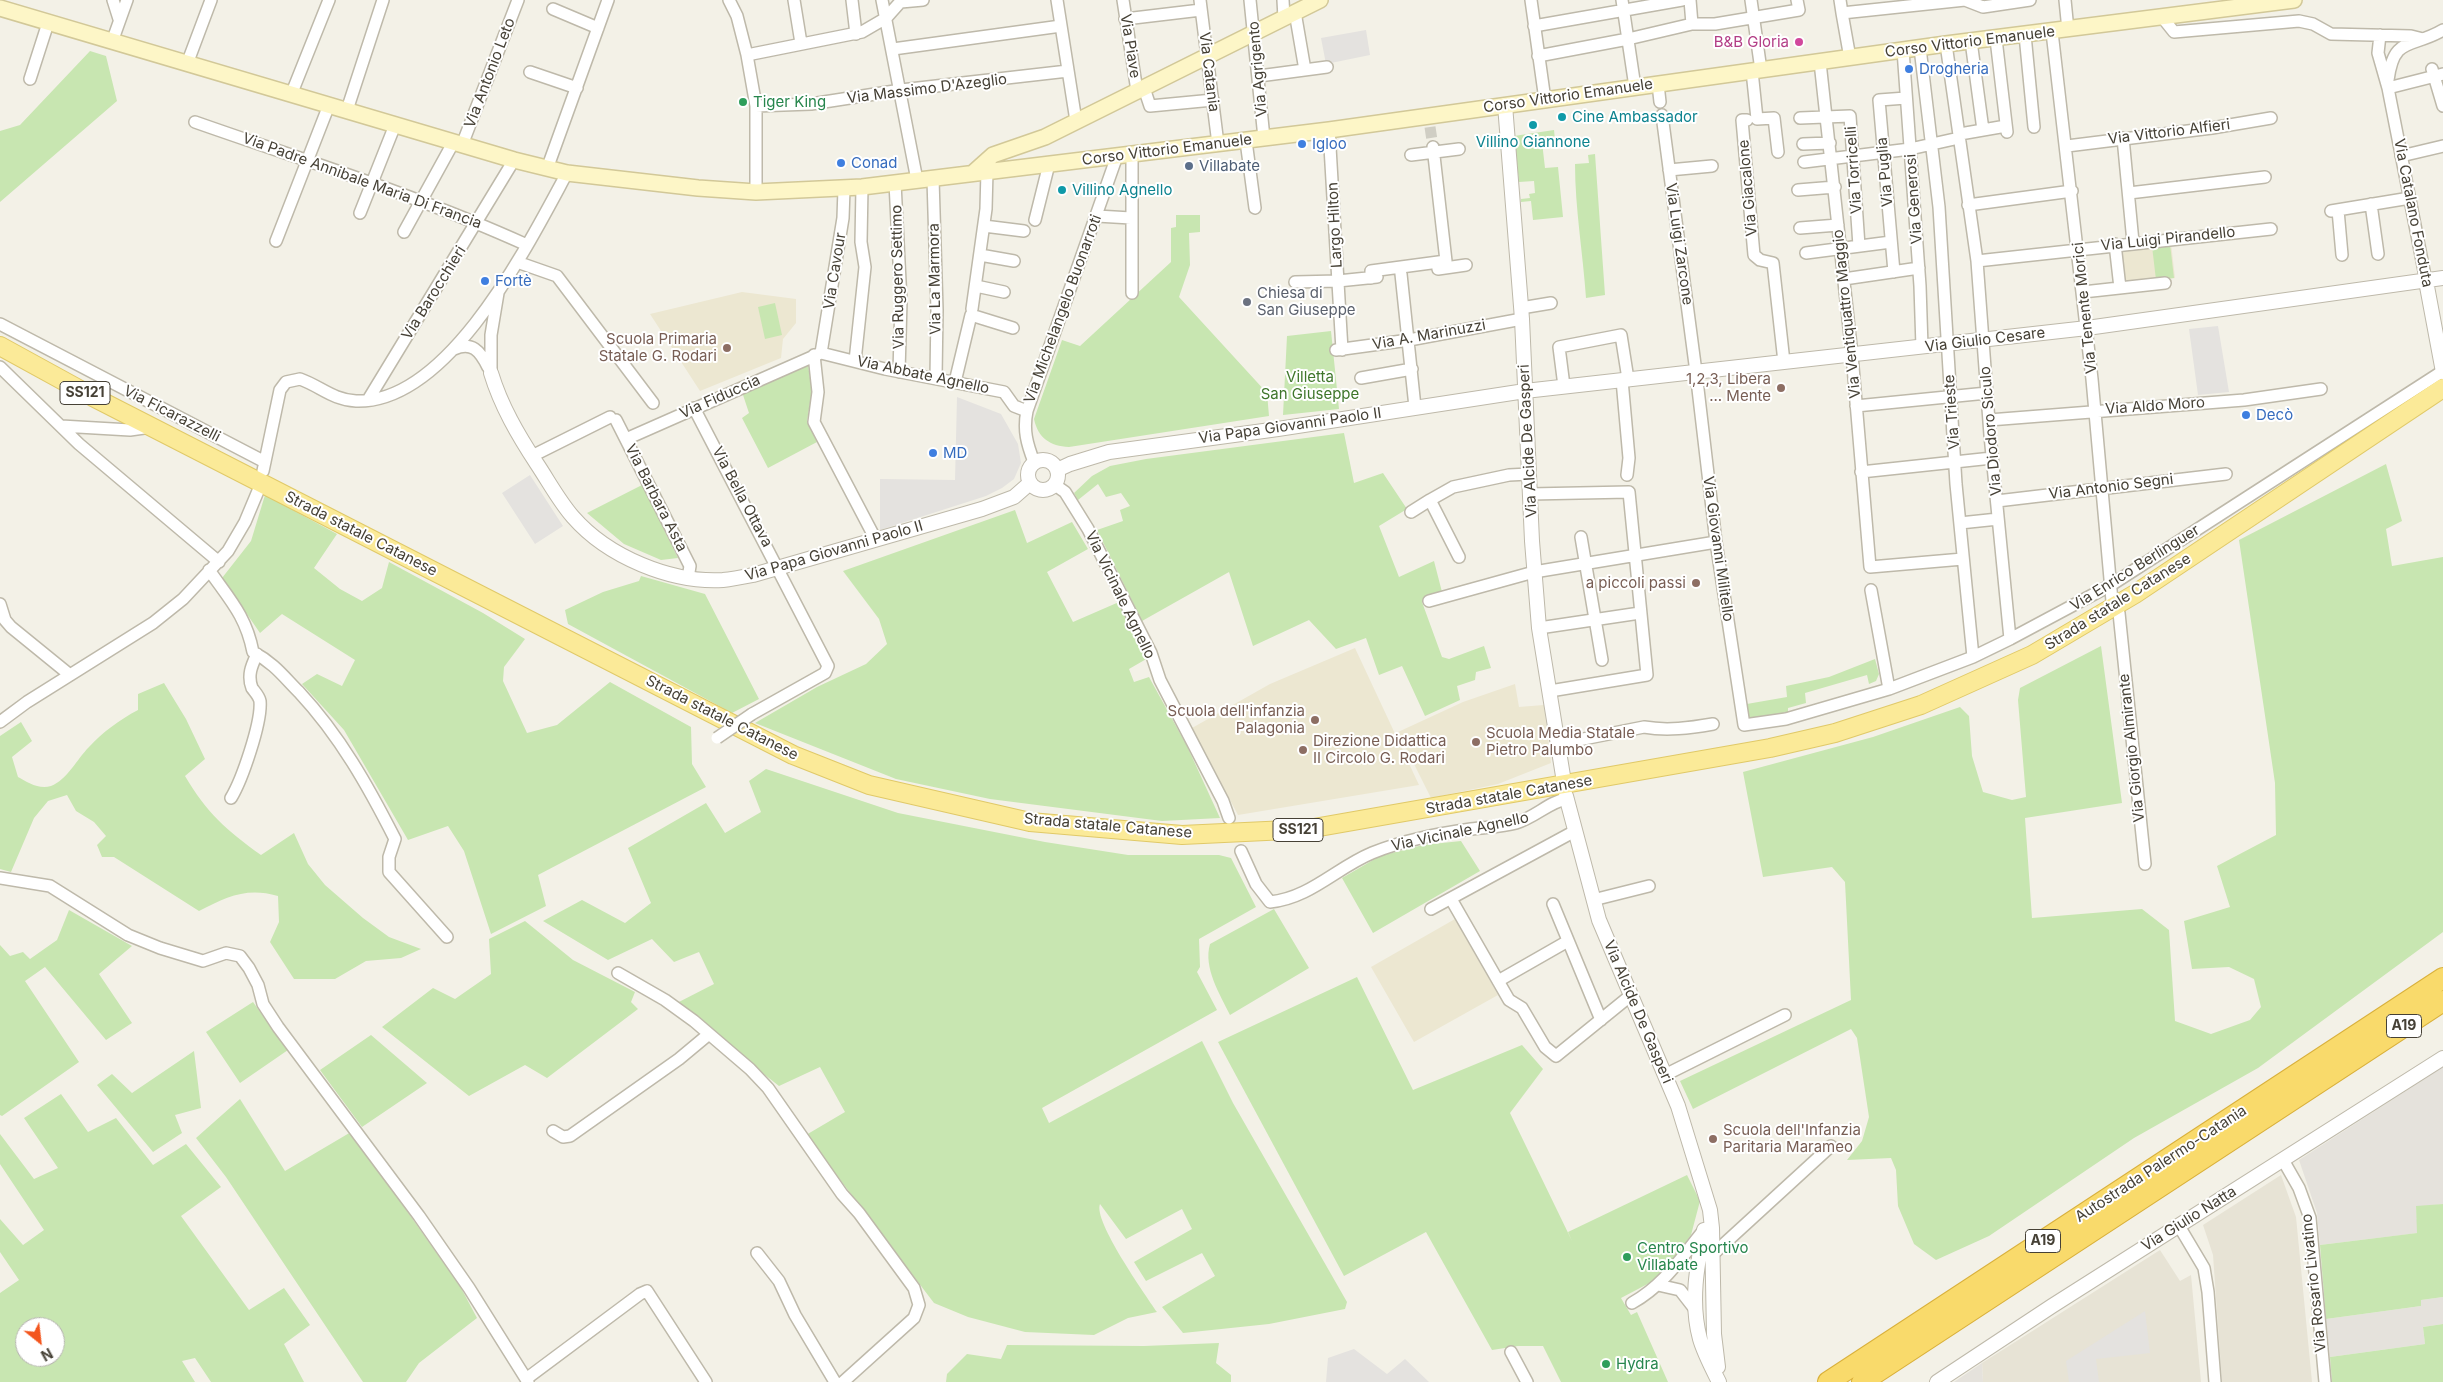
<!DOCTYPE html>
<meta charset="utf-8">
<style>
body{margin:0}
#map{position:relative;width:2443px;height:1382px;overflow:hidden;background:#f3f1e7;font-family:Inter,sans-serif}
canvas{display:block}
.north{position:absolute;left:15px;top:1317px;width:50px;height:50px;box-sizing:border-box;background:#fff;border:1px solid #b5b3af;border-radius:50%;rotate:151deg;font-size:14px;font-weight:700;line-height:20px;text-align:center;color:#464136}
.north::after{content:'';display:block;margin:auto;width:18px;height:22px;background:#f3551d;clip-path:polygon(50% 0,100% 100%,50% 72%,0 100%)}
</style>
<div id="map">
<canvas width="2443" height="1382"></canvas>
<div class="north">N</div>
</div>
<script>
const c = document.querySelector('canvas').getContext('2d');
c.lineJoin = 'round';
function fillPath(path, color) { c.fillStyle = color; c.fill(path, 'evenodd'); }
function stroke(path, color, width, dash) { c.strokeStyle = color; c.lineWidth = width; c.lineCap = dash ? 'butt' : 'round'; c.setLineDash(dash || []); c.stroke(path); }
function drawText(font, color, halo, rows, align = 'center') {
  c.font = font + ' Inter,sans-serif'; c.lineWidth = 4; c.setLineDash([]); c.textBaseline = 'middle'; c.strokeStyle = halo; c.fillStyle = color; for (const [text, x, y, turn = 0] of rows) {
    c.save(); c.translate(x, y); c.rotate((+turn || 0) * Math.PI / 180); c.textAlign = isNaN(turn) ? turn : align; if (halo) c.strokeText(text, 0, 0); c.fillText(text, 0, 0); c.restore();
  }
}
const residential = new Path2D(`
 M2281 1175 2296 1217 2312 1382H2222L2213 1255 2203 1225Z
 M2160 1250 2180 1281 2191 1275 2201 1382H1983L1982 1363Z`);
const industrial = new Path2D(`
 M2443 1067V1204L2416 1207 2418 1233 2320 1245 2317 1213 2299 1160Z
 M2443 1297V1324L2423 1327 2425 1344 2330 1357 2326 1319 2421 1306V1300Z
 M1982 1363 1983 1382H1954Z`);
const education = new Path2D(`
 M2171 243 2175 278 2123 285 2119 249Z
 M742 292 796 299V323L783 339 781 358 700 391 650 314Z
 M1355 648 1419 785 1238 815 1192 728 1270 684Z
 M1515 684 1519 707 1544 705 1551 763 1498 784 1431 798 1398 732 1463 702Z
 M1455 919 1498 995 1414 1042 1371 967Z`);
const green = new Path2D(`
 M90 51 106 56 117 101 0 202V131L20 125Z
 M1554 130 1555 140 1542 142 1545 168 1558 167 1563 217 1533 220 1531 201 1521 202V199L1530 198 1529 194 1535 193 1534 181 1519 182 1514 136Z
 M1595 154 1605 295 1586 298C1583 253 1575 209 1575 164L1589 163 1588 155Z
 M1176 215H1200V232L1189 233 1190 265 1179 297 1267 393 1269 416 1069 447C1050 446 1038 438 1034 419L1062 340 1080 346 1171 262V228L1176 227Z
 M2170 244 2174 278 2156 280 2152 246Z
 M775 303 782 335 765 339 758 307Z
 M1331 331 1339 409 1283 415 1287 336Z
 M808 365 812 391 807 421 817 442 768 468 742 418 749 413 742 392Z
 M1344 433 1354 483 1383 473 1407 509 1379 526 1399 577 1434 561 1442 592 1430 596 1422 602 1442 657 1449 659 1484 646 1491 668 1476 672 1475 680 1457 686 1460 700 1425 716 1402 666 1379 675 1366 638 1336 649 1309 620 1253 646 1229 572 1142 621 1097 530 1123 521 1120 510 1130 506 1121 493 1106 497 1098 484 1078 500 1074 493 1092 476 1110 466 1146 459Z
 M2386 464 2402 521 2386 529 2392 566 2443 557V932L2258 1068 2134 1138 1989 1236 1936 1260 1914 1244 1898 1206 1896 1170 1891 1158 1847 1160 1862 1141 1869 1117 1857 1038 1851 1029 1693 1109 1680 1081 1851 1000 1845 882 1832 867 1763 877 1743 772 1873 737 1960 707 1969 716 1972 756 1983 792 2012 800 2026 797 2018 700 2020 688 2101 646 2122 803 2025 818 2032 918 2142 909 2169 930 2175 1021 2211 1034 2250 1020 2261 1007 2254 979 2229 967 2192 969 2184 921 2230 907 2217 866 2276 835 2275 783 2239 540Z
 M642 485 678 558 661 560 624 544 587 513Z
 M265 495 337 534 314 568 340 589 362 601 382 588 389 562 483 613 525 639 504 667 503 681 527 733 557 725 610 682 691 727 692 764 706 787 538 875 546 906 491 934 464 851 448 826 408 840 344 730 302 684 317 674 342 686 355 660 282 614 260 633 222 578 251 541Z
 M1015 510 1027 543 1072 522 1088 549 1047 572 1073 622 1119 602 1148 658 1129 669 1134 682 1149 677 1187 746 1220 818 1162 821 990 799 896 779 755 723 817 687 866 664 887 644 879 619 843 571Z
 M641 576 705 594 759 699 732 713 568 624 565 610 603 592 639 581Z
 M1875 659 1879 674 1876 681 1869 684 1867 675 1805 693 1806 703 1788 708V712L1748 720 1741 705 1787 697 1786 686 1829 677Z
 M164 683 186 719 205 759 185 776C207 813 226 830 261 855L294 833 308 864 325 885 363 918 389 937 421 949 401 958 366 961 335 979H294L270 942 279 922 278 896C246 887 227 897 199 911L114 857H102L97 845 106 836 94 822 76 811 67 795 48 801 34 818 11 872 0 869V736L21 722 32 741 12 757 18 777C27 782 39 790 51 786 67 780 77 759 89 747 103 732 119 720 138 710V694Z
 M766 769 898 813 1045 842 1128 855H1219L1231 858 1256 907 1199 939 1200 967 1197 972 1217 1010 1042 1108 1049 1123 1202 1041 1233 1103 1347 1302 1345 1309 1269 1324 1183 1333 1162 1307 1215 1276 1202 1253 1146 1281 1134 1262 1192 1229 1182 1209 1126 1239 1100 1204C1093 1221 1145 1294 1157 1312L1128 1318 1094 1335 1025 1332 968 1317 934 1303 806 1135 845 1112 820 1067 779 1086 675 1004 714 984 699 952 674 962 652 939 608 960 543 921 582 900 625 923 651 903 628 848 706 803 725 833 761 812 749 781Z
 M1461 841 1480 871 1373 933 1342 878 1380 856 1423 845Z
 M1274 909 1309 968 1230 1015C1220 994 1203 968 1210 944Z
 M69 910 132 946 99 974 132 1023 106 1040 45 967 25 981 79 1062 2 1116 0 1115V945L10 956 23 952 30 959 57 940Z
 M525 921 573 960 635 992 631 1002 638 1009 547 1078 525 1065 469 1096 382 1027 433 988 455 999 491 974 489 939Z
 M1357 977 1413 1090 1522 1045 1543 1069 1510 1113 1572 1241 1568 1232 1687 1175 1700 1201 1691 1235 1659 1278 1621 1298 1631 1315 1637 1312 1668 1382H1561L1543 1346H1518L1492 1350 1426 1232 1344 1276 1218 1042Z
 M253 1002 288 1050 240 1083 206 1032Z
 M371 1035 427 1083 362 1127 320 1070Z
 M194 1051 201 1108 175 1115 182 1133 153 1152 97 1085 112 1074 132 1093Z
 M61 1094 88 1132 116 1118 153 1165 186 1144 221 1187 181 1216 249 1310 284 1288 310 1325 284 1344 304 1382H211L195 1358 182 1361 195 1382H0V1293L19 1280 0 1252V1219L23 1245 44 1230 0 1164V1134L34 1179 58 1168 24 1118ZM25 1327H55V1357H25Z
 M240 1099 285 1171 351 1132 460 1286 477 1318 419 1363 406 1382H363L226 1177 196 1138Z
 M2443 1204V1297L2421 1300V1306L2326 1319 2320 1245 2417 1233 2416 1206Z
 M2443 1324V1382H2332L2330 1357 2425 1344 2423 1327Z
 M1219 1343 1216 1363 1231 1375V1382H946L947 1374 967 1354 1001 1359 1007 1345 1144 1346Z`);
const parking = new Path2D(`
 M1366 30 1370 55 1326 64 1321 38Z
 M2218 326 2229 392 2198 395 2189 329Z
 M957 397 1001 414 1018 444 1021 463 1014 479 1002 488 986 496 880 530V479L955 480Z
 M530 475 563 526 535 544 502 493Z
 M2145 1311 2150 1353 2096 1359 2099 1382H2069L2066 1361Z
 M1354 1349 1387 1374 1405 1359 1429 1382H1326L1328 1358Z`);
const minorTunnel = new Path2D(`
 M1430 127 1433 147`);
const minor = new Path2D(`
 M113 0 119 19
 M729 0 737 16 747 55 756 106V192
 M794 0 801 43
 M852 0 856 34
 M882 0 917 180
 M1057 0 1076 121
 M1123 0 1137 91
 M1200 0 1218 144
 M1250 0 1264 138
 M1283 0 1284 18
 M1531 0 1545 100
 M1622 0 1635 87
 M1690 0 1692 24
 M1751 0 1761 70
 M1840 0 1842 13
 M2065 0 2068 30
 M901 2 923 0
 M553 9 598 28
 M1295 12 1305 70
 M2162 17 2174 32 2299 21 2313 24 2331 34 2411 36 2423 39
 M1125 19 1201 10
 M1534 26 1682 0
 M2052 32 2092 379 2112 601
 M2025 35 2034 127
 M2380 35 2378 53 2388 88 2426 281
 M1996 39 2007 132
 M1971 41 1983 130
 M112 42 127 0
 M1946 44 1977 261 1990 435 2010 639
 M1920 48 1939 207 1956 484 1973 657
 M893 49 1061 26
 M1903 50 1920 286 1922 347
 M747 55 862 32 886 18 902 0
 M1538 56 1628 39 1692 24H1715L1799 10 1797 0
 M1850 58 1842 13 1965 0 1983 7 2030 0
 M1820 62 1852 355 1870 567 1963 559
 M187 64 211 0
 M2432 69 2443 106
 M1752 71 1757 119 1774 118 1778 152
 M530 72 577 88
 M1259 76 1327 67
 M30 79 48 23
 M2388 80C2394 35 2411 49 2443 30
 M1658 84 1660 102
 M1144 88 1150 106 1213 100
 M2388 88 2443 74
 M291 95 329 0
 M756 106 811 104 901 90 1068 71
 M347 110 383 0
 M1662 115 1696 372 1716 542 1744 725 1786 719 1889 689 1973 657 2010 639 2111 585 2443 371
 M1800 118 1850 116 1859 246
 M1747 120H1742L1754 255 1760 260 1773 263 1784 362
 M195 122C306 161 419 196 527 245
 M1329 130 1342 350
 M1960 134 2006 126
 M2123 138 2133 242
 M1246 141 1255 208
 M1803 144 1830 143
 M462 145 518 0
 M2067 146 2212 128 2271 118
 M1132 154V293
 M1411 155 1459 149
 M2401 156 2443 146
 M1804 162 1910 149 1959 138
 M547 169 608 0
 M1669 170 1712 166
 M933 179 937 310 936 378
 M895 183 901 301 899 372
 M1798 190 1835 187
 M2129 193 2265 177
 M2371 204 2378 254
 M1968 205 2072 191
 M2338 210 2342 255
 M2331 211 2410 198
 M360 213 395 125
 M1097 216 1131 218
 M1035 220 1049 164
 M984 226 1024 231
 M1800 228 1838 225
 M404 232 453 143
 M276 241 329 105
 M2115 244 2120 288
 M1806 253 1891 242
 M980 255 1014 261
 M1977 261 2271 229
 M517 262 557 276 653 403
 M1438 269 1466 265
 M1894 272 1879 100 1906 98
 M1401 274 1415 407
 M1371 278V271L1446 261 1433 147
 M1844 279 1919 268
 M1295 282 1338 281 1377 277
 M976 286 1004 292
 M2083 292 2165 283
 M1521 308 1551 303
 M972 309 986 209 987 171
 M0 324 265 462
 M454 349C472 341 480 351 488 367
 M1336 350 1409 340 1522 319
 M821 353 843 218 844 189
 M814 355 818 392 814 422 876 540
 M855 361 865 267 861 242 862 187
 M0 367 79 444 219 562
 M491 373V335L498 293
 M1361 378 1412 369
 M1622 380 1629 458 1627 475
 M955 382 971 315 1013 328
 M1564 386 1559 347 1621 335 1628 379
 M368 400 514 160
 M1856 406 1987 393
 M694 408 828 666 825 673 752 714
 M616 420 690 566 688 578
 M1989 420 2244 400 2321 389
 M61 426 130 430 151 427
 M626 439 821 353 885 369 1004 392 1014 406 1027 411
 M532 456 610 417
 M1034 462C1027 444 1023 430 1027 411L1117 156
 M263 471 280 390 286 382 300 379C320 386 333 400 356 401 449 404 529 243 567 173
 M1861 472 1992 458
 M1055 485 1065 492 1088 529 1151 653 1160 680 1223 801 1229 818
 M1530 494 1629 492 1647 675 1550 691
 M1997 501 2226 474
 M1411 512 1430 500
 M1960 523 1998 519
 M1581 537 1602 660
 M1459 557 1430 500 1453 487 1509 475 1529 474
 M209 570C230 600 246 616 253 652 275 664 283 676 299 692 340 736 368 786 395 839L389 857V872L447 937
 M1871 590 1889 689
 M1429 601 1534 572 1716 542
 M0 604 5 620 11 627 70 675
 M2119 613 2145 864
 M1539 628 1640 613
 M0 722 27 702 153 623 183 599 228 551 245 522 258 491
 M1558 744 1644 727C1667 731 1690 728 1713 724
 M231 798C242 780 262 722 260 701 259 696 255 692 252 688 247 675 252 665 257 654
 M1241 851 1256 884 1270 902C1310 898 1336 868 1372 853 1404 840 1437 834 1471 829 1486 827 1502 827 1516 823 1536 817 1550 801 1567 799
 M0 878 50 886 128 935 160 948 203 961 226 953 240 956 249 968 258 985 263 1004 278 1027 419 1216 469 1288 528 1382
 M1451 899 1509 1000 1522 1008 1545 1047 1556 1056 1630 996
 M1593 900 1649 886
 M1553 904 1601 1020
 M1431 909 1575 831
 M618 973 665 1000 694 1021 750 1069 768 1088 842 1194 859 1213 914 1288 919 1305 914 1318 843 1382
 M1498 981 1568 941
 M1665 1075 1785 1015
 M553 1131 563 1137 570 1136 679 1059 709 1034
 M2283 1160 2299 1188 2310 1218 2325 1382
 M2179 1226 2204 1268 2208 1292 2215 1382
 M757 1253 779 1281 795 1315 835 1382
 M1713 1254 1831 1146
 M1658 1285 1680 1290 1694 1308
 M1632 1303C1664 1285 1681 1258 1704 1230
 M1511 1352 1527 1382
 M526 1379 640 1294 647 1291 706 1382`);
const tertiary = new Path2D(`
 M1505 105 1522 319 1532 541 1539 628 1563 776
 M2426 281 2443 372
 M491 373C501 406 518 435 537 464 549 482 559 501 573 517 608 557 671 583 723 580 733 579 743 577 753 575L982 509 1014 497 1030 483
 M1028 475a15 15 0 1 1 30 0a15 15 0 1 1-30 0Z
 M1057 470 1070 464 1109 452 1278 429 1525 391 2087 328 2443 278
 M1566 796 1599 920 1678 1106 1710 1210 1712 1228 1704 1230C1697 1266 1690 1302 1700 1339 1704 1353 1712 1368 1719 1382
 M1712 1228 1714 1334 1718 1367
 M1937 1382 2052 1306 2443 1058`);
const secondary = new Path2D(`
 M0 8 514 160 567 173 698 188 756 192 862 187 1329 130 1946 44 2294 0
 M974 172 993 155 1045 137 1320 0`);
const primary = new Path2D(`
 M0 346 93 397 793 755 869 785 1030 822 1182 835 1308 829 1770 748 1835 733 1921 705 2032 655 2135 594 2443 388`);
const motorway = new Path2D(`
 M1828 1382 2443 978
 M1862 1382 2443 1001`);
const minorBridge = new Path2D(`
 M717 738 752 714`);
const markers = [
 [1799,42,5,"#d1479c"],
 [1909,69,5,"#3f7fe0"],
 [743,102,5,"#2e9e5b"],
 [1562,117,5,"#0f9aa8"],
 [1533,125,5,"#0f9aa8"],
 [1302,144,5,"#3f7fe0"],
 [841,163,5,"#3f7fe0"],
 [1189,166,5,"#5c6f8a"],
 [1062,190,5,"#0f9aa8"],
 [485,281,5,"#3f7fe0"],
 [1247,302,5,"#6b7280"],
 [727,348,5,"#8d6e63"],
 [1781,388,5,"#8d6e63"],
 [2246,415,5,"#3f7fe0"],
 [933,453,5,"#3f7fe0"],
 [1696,583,5,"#8d6e63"],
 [1315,720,5,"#8d6e63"],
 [1476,742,5,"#8d6e63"],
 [1303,750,5,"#8d6e63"],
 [1713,1139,5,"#8d6e63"],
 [1627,1257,5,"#2e9e5b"],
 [1606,1364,5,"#2e9e5b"]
];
const shields = [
 [85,393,50],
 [1298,830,50],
 [2404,1026,35],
 [2043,1241,35]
];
const shieldNames = [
 ["SS121",85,393],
 ["SS121",1298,830],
 ["A19",2404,1026],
 ["A19",2043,1241]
];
const hotelNames = [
 ["B&B Gloria",1789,42]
];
const streetNames = [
 ["Corso Vittorio Emanuele",1970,42,-7],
 ["Via Piave",1130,46,81],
 ["Via Agrigento",1258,69,-95],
 ["Via Catania",1209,72,83],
 ["Via Antonio Leto",490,73,-69],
 ["Via Massimo D'Azeglio",927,89,-7],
 ["Corso Vittorio Emanuele",1568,96,-8],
 ["Via Vittorio Alfieri",2169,132,-7],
 ["Corso Vittorio Emanuele",1167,150,-7],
 ["Via Torricelli",1854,170,-94],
 ["Via Puglia",1885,172,-95],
 ["Via Padre Annibale Maria Di Francia",362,181,20],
 ["Via Giacalone",1748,188,-95],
 ["Via Generosi",1914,199,-94],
 ["Via Catalano Fonduta",2413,213,79],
 ["Largo Hilton",1335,225,-93],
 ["Via Luigi Pirandello",2168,239,-6],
 ["Via Luigi Zarcone",1679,244,82],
 ["Via Cavour",835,271,-81],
 ["Via Ruggero Settimo",898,277,-91],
 ["Via La Marmora",935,279,-91],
 ["Via Barocchieri",434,293,-58],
 ["Via Tenente Morici",2085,308,-96],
 ["Via Michelangelo Buonarroti",1063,309,-70],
 ["Via Ventiquattro Maggio",1847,314,-96],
 ["Via A. Marinuzzi",1429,335,-10],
 ["Via Giulio Cesare",1985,340,-7],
 ["Via Abbate Agnello",923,375,12],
 ["Via Fiduccia",720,397,-24],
 ["Via Aldo Moro",2155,406,-4],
 ["Via Trieste",1952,412,-94],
 ["Via Ficarazzelli",172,414,27],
 ["Via Papa Giovanni Paolo II",1290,426,-8],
 ["Via Diodoro Siculo",1991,431,-95],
 ["Via Alcide De Gasperi",1528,441,-93],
 ["Via Antonio Segni",2111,487,-7],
 ["Via Bella Ottava",742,497,62],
 ["Via Barbara Asta",656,498,63],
 ["Strada statale Catanese",361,534,27],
 ["Via Giovanni Militello",1718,549,82],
 ["Via Papa Giovanni Paolo II",834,551,-16],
 ["Via Enrico Berlinguer",2135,568,-32],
 ["Via Vicinale Agnello",1120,595,64],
 ["Strada statale Catanese",2118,602,-32],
 ["Strada statale Catanese",722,718,27],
 ["Via Giorgio Almirante",2132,748,-96],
 ["Strada statale Catanese",1509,795,-10],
 ["Strada statale Catanese",1108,826,5],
 ["Via Vicinale Agnello",1460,832,-12],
 ["Via Alcide De Gasperi",1638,1012,67],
 ["Autostrada Palermo-Catania",2161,1164,-33],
 ["Via Giulio Natta",2189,1219,-32],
 ["Via Rosario Livatino",2314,1283,-96]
];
const shopNames = [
 ["Drogheria",1919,69],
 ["Igloo",1312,144],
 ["Conad",851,163],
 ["Fortè",495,281],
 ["Decò",2256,415],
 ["MD",943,453]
];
const leisureNames = [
 ["Tiger King",753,102],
 ["Centro Sportivo",1637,1248],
 ["Villabate",1637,1265],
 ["Hydra",1616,1364]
];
const cultureNames = [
 ["Cine Ambassador",1572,117],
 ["Villino Giannone",1533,142,"center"],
 ["Villino Agnello",1072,190]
];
const serviceNames = [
 ["Villabate",1199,166]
];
const worshipNames = [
 ["Chiesa di",1257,293],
 ["San Giuseppe",1257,310]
];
const educationNames = [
 ["Scuola Primaria",717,339],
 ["Statale G. Rodari",717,356],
 ["1,2,3, Libera",1771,379],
 ["... Mente",1771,396],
 ["a piccoli passi",1686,583],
 ["Scuola dell'infanzia",1305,711],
 ["Palagonia",1305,728],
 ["Scuola Media Statale",1486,733,"left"],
 ["Pietro Palumbo",1486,750,"left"],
 ["Direzione Didattica",1313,741,"left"],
 ["II Circolo G. Rodari",1313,758,"left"],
 ["Scuola dell'Infanzia",1723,1130,"left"],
 ["Paritaria Marameo",1723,1147,"left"]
];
const parkNames = [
 ["Villetta",1310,377],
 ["San Giuseppe",1310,394]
];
fillPath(residential, '#e7e3d5');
fillPath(industrial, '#e5e2dc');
fillPath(education, '#ece7d1');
fillPath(green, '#c8e6b1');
fillPath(parking, '#e4e2df');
stroke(minorTunnel, '#d0cec4', 11, [11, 5.5]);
stroke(minor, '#beb9aa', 14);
stroke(tertiary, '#beb9aa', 16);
stroke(secondary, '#d2c898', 18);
stroke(primary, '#e0c968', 20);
stroke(motorway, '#d9b03b', 22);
stroke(minor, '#fff', 11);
stroke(tertiary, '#fff', 14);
stroke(secondary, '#fdf6c7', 15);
stroke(primary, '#fbea98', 18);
stroke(motorway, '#f9da6b', 20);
stroke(minorBridge, '#beb9aa', 14, []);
stroke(minorBridge, '#fff', 11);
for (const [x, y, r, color] of markers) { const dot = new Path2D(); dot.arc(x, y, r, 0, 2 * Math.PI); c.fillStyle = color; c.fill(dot); stroke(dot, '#fff', 2); }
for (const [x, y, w] of shields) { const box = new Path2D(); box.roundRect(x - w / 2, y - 11.5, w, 23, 4); c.fillStyle = '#fff'; c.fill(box); stroke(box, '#464136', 1); }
drawText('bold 14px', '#464136', null, shieldNames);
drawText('15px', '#b23c85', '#fff', hotelNames, 'right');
drawText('15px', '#464136', '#fff', streetNames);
drawText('15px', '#366cbe', '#fff', shopNames, 'left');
drawText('15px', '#27864d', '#fff', leisureNames, 'left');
drawText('15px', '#0d838f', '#fff', cultureNames, 'left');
drawText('15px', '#4e5e75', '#fff', serviceNames, 'left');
drawText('15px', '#5b616d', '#fff', worshipNames, 'left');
drawText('15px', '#785e54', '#fff', educationNames, 'right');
drawText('15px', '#3f762b', '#fff', parkNames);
</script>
